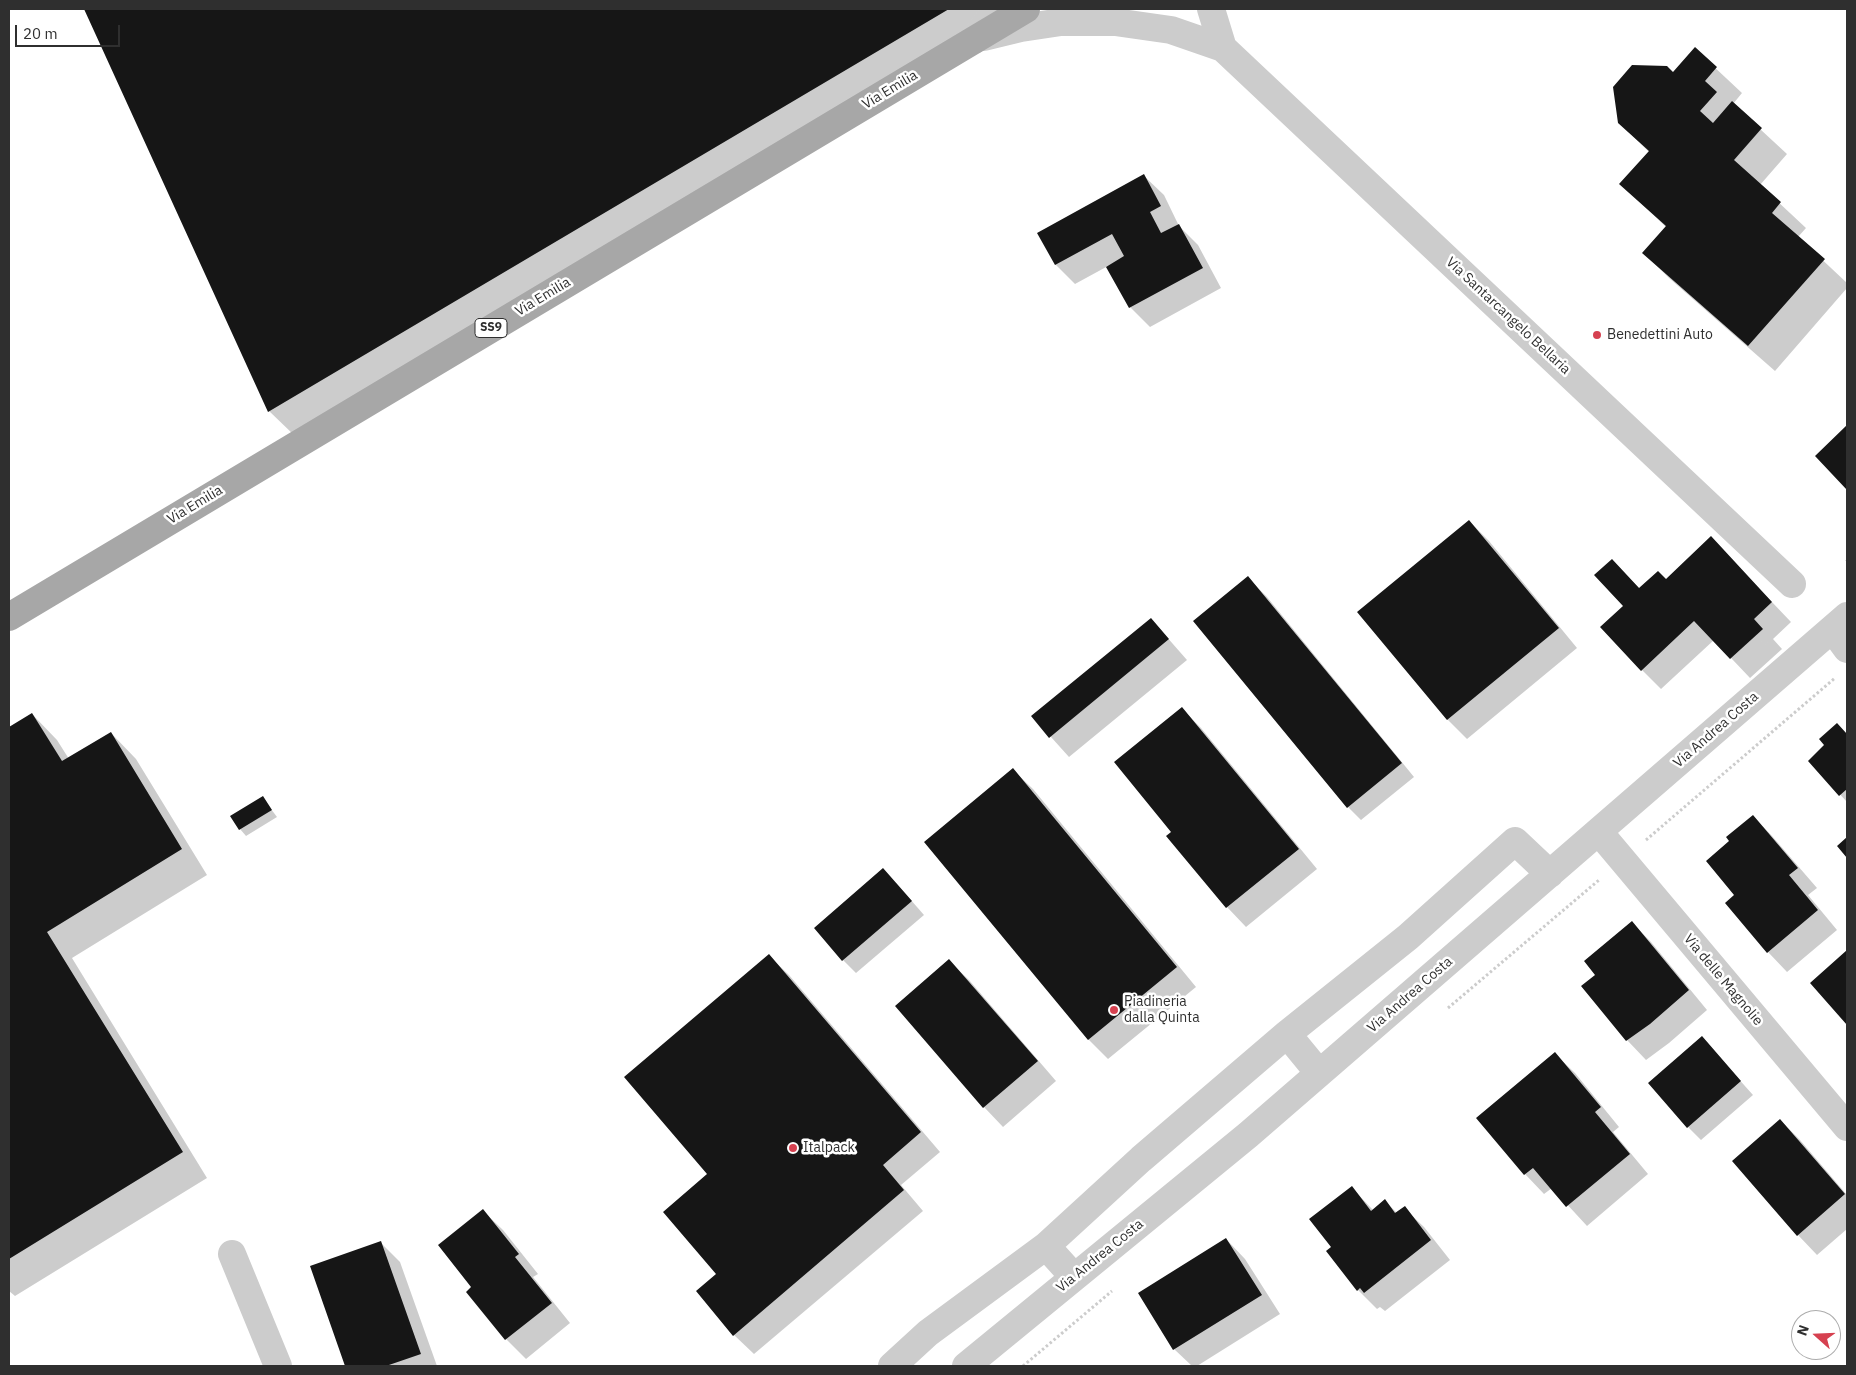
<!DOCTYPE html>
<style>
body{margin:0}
#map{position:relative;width:1856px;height:1375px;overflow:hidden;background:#fff;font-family:"IBM Plex Sans",sans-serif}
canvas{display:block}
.frame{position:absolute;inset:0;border:10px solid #2f2f2f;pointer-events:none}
.north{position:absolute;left:1791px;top:1310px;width:50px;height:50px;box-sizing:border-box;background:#fff;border:1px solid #acacac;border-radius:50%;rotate:290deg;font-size:14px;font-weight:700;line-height:20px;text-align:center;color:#2f2f2f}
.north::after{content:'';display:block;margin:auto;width:18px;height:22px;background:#d64150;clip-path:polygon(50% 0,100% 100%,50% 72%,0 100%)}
.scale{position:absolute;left:15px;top:25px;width:105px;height:22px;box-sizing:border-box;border:2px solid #2f2f2f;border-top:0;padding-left:6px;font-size:15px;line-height:18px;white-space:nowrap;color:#2f2f2f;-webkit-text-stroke:4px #fff;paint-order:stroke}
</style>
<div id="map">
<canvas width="1856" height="1375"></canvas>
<div class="frame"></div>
<div class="north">N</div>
<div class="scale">20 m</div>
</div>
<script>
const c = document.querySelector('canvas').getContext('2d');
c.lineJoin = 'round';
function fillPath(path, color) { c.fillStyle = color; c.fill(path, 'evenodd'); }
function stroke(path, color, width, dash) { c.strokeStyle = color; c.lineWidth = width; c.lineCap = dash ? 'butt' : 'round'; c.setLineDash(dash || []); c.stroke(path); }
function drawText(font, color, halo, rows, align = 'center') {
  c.font = font + ' "IBM Plex Sans",sans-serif'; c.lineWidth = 5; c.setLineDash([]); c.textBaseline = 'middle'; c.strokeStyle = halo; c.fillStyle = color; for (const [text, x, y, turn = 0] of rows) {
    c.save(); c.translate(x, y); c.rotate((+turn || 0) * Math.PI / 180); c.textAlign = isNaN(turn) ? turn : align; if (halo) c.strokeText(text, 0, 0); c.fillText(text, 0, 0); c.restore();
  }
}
const shadow = new Path2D(`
 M85 9H1000L295 436 269 411Z
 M1695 49 1742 93 1733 104 1787 154 1760 185 1806 228 1798 237 1847 283V288L1775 371 1669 278 1644 253 1666 227 1621 184 1649 152 1619 122 1673 74Z
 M1144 176 1164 195 1179 226 1198 245 1221 288 1150 327 1130 307 1108 266 1075 284 1056 265 1038 233Z
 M1847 427V488L1817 456Z
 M1469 521 1489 541 1577 648 1467 739 1448 720 1359 613Z
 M1730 558 1791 622 1773 639 1782 649 1750 678 1714 640 1661 689 1642 670 1612 560 1640 589Z
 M1248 578 1267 597 1414 777 1361 820 1348 807 1195 622Z
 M1151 619 1187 660 1069 757 1033 717Z
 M1181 708 1201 728 1317 869 1246 927 1227 907 1168 836 1173 832Z
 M32 714 57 740 69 759 111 733 136 759 207 875 72 958 207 1178 15 1296 9 1291V729Z
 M1837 725 1847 735V802L1809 761 1826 745Z
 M1013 770 1033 789 1196 987 1108 1059 1088 1039Z
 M262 797 277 817 246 836 240 829Z
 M1753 816 1772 836 1817 888 1808 895 1837 930 1787 972 1768 952 1731 841Z
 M896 883 924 915 856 973 843 960Z
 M1632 923 1651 942 1707 1010 1669 1043 1646 1060 1627 1040 1582 987 1597 975Z
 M1847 952V1023L1811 983Z
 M769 956 789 975 940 1152 901 1185 923 1211 754 1354 734 1335 697 1291 718 1274 708 1174Z
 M949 961 969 980 1056 1081 1003 1127 984 1107Z
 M1702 1038 1753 1095 1701 1140 1688 1127Z
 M1555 1054 1575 1073 1619 1127 1613 1132 1648 1174 1587 1226 1552 1188 1544 1194 1525 1174Z
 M1780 1120 1800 1140 1847 1195V1229L1817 1255 1798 1235 1734 1161Z
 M1352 1188 1373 1210 1385 1201 1397 1213 1404 1208 1424 1227 1450 1260 1385 1311 1380 1307 1377 1309 1358 1290 1333 1247Z
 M483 1211 503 1230 538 1274 533 1277 570 1323 526 1359 506 1339 468 1292 473 1287Z
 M1226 1239 1245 1259 1280 1314 1197 1366H1192L1174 1349Z
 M380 1242 400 1262 437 1366H347L311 1267Z`);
const building = new Path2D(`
 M84 9H949L268 412Z
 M1695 47 1717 67 1705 81 1717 92 1700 111 1713 123 1732 101 1762 128 1734 160 1781 202 1772 213 1825 259 1748 346 1642 253 1666 226 1619 184 1649 151 1618 123 1613 87 1632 65 1667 66 1673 72Z
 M1144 174 1161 206 1150 212 1161 233 1179 224 1203 268 1129 308 1106 267 1124 256 1112 234 1055 265 1037 233Z
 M1847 425V490L1815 456Z
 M1469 520 1559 628 1447 720 1357 612Z
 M1711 536 1772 602 1754 619 1763 629 1730 659 1694 621 1641 671 1600 627 1623 606 1594 575 1612 559 1639 588 1658 571 1666 579Z
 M1248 576 1402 763 1347 808 1193 621Z
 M1151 618 1169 639 1049 738 1031 716Z
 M1182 707 1299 849 1226 908 1166 836 1171 832 1114 762Z
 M32 713 62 761 111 732 182 849 47 932 183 1152 9 1259V727Z
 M1837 723 1847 734V789L1839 796 1808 761 1824 745 1819 739Z
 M1013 768 1177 967 1088 1040 924 842Z
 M263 796 272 810 239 830 230 816Z
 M1753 815 1798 868 1789 875 1818 910 1767 953 1725 903 1734 895 1706 861 1729 841 1726 837Z
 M1847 837V858L1837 846Z
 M883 868 912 901 842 961 814 928Z
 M1632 921 1689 990 1650 1024 1626 1041 1581 986 1595 975 1584 961Z
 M1847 950V1025L1810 983Z
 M769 954 921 1132 883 1165 904 1190 733 1336 696 1291 716 1274 663 1212 707 1174 624 1077Z
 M949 959 1038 1061 983 1108 895 1006Z
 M1702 1036 1741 1081 1687 1128 1648 1083Z
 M1555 1052 1601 1107 1595 1112 1630 1154 1566 1207 1533 1168 1524 1175 1476 1118Z
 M1780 1119 1845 1194 1797 1236 1732 1161Z
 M1352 1186 1371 1211 1385 1199 1395 1213 1405 1206 1431 1240 1364 1293 1360 1288 1357 1291 1326 1251 1331 1247 1309 1219Z
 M483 1209 519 1254 515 1257 552 1303 505 1340 466 1292 471 1287 438 1245Z
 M1226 1238 1262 1295 1173 1350 1138 1293Z
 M381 1241 421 1354 386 1366H345L310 1266Z`);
const path = new Path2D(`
 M1847 560V561
 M1762 639 1766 644
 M1646 840 1835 678
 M1448 1008 1599 880
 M1023 1366 1112 1291`);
const minor = new Path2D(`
 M1211 9 1223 48
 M984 37 1021 28 1061 22H1115L1171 30 1223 48 1792 584
 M974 40 997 9
 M1833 630 1847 649
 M1599 832 1847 1127
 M1319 1073 1287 1034 1408 937 1515 841 1550 874
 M232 1254 278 1366
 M1074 1277 1046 1246 1141 1159 1287 1034
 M892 1366 928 1333 1046 1246
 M966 1366 1248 1135 1847 616`);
const major = new Path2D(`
 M9 617 1026 9`);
const markers = [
 [1597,335,5,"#d64150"],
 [1114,1010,5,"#d64150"],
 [793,1148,5,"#d64150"]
];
const shields = [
 [491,328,32]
];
const shieldNames = [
 ["SS9",491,328]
];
const streetNames = [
 ["Via Emilia",890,90,-31],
 ["Via Emilia",543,297,-31],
 ["Via Santarcangelo Bellaria",1508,316,43],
 ["Via Emilia",195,505,-31],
 ["Via Andrea Costa",1716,730,-41],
 ["Via delle Magnolie",1723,980,50],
 ["Via Andrea Costa",1410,995,-41],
 ["Via Andrea Costa",1100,1256,-39]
];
const poiNames = [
 ["Benedettini Auto",1607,335],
 ["Piadineria",1124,1002],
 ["dalla Quinta",1124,1018],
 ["Italpack",803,1148]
];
fillPath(shadow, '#0003');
fillPath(building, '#161616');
stroke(path, '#ccc', 3, [2.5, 2.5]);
stroke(minor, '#ccc', 28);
stroke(major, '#a7a7a7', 28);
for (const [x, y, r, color] of markers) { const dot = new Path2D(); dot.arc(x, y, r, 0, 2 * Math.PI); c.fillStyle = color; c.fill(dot); stroke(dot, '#fff', 2); }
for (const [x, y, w] of shields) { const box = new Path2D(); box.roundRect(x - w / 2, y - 9.5, w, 19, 4); c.fillStyle = '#fff'; c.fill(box); stroke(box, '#2f2f2f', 1); }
drawText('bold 12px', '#2f2f2f', null, shieldNames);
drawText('14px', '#2f2f2f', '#fff', streetNames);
drawText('14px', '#2f2f2f', '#fff', poiNames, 'left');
</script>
